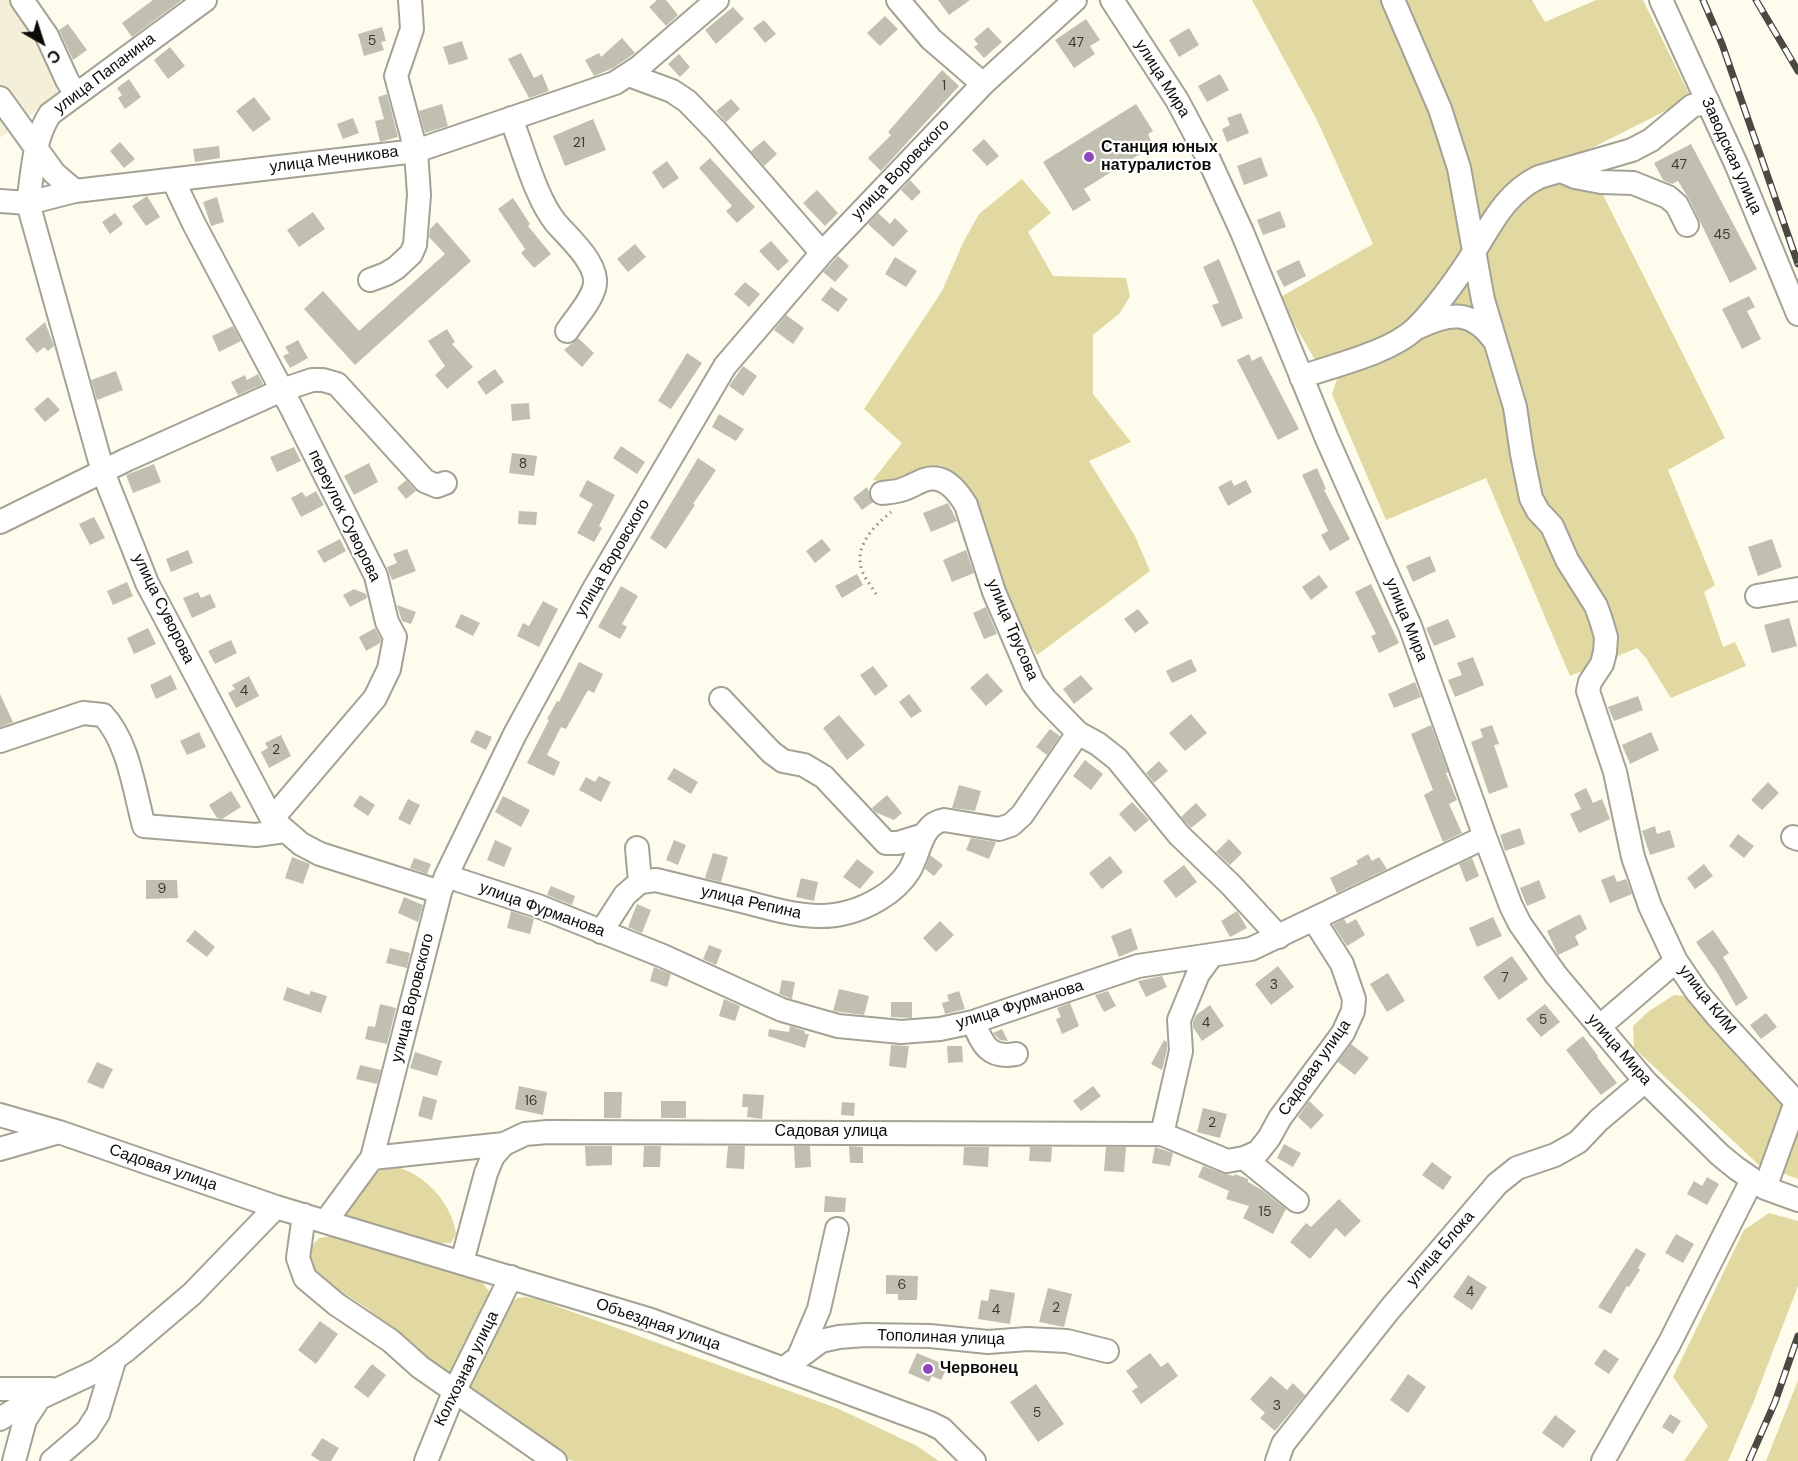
<!DOCTYPE html>
<meta charset="utf-8">
<style>
body{margin:0}
#map{position:relative;width:1798px;height:1461px;overflow:hidden;background:#fefced;font-family:"DM Sans",sans-serif}
canvas{display:block}
.north{position:absolute;left:12px;top:12px;width:60px;height:60px;-webkit-text-stroke:4px #fff;paint-order:stroke;rotate:141deg;font-size:16px;font-weight:700;line-height:24px;text-align:center;color:#0c0b07}
.north::after{content:'';display:block;margin:auto;width:21px;height:27px;background:#0c0b07;clip-path:polygon(50% 0,100% 100%,50% 72%,0 100%)}
</style>
<div id="map">
<canvas width="1798" height="1461"></canvas>
<div class="north">С</div>
</div>
<script>
const c = document.querySelector('canvas').getContext('2d');
c.lineJoin = 'round';
function fillPath(path, color) { c.fillStyle = color; c.fill(path, 'evenodd'); }
function stroke(path, color, width, dash) { c.strokeStyle = color; c.lineWidth = width; c.lineCap = dash ? 'butt' : 'round'; c.setLineDash(dash || []); c.stroke(path); }
function drawText(font, color, halo, rows, align = 'center') {
  c.font = font + ' "DM Sans",sans-serif'; c.lineWidth = 4.5; c.setLineDash([]); c.textBaseline = 'middle'; c.strokeStyle = halo; c.fillStyle = color; for (const [text, x, y, turn = 0] of rows) {
    c.save(); c.translate(x, y); c.rotate((+turn || 0) * Math.PI / 180); c.textAlign = isNaN(turn) ? turn : align; if (halo) c.strokeText(text, 0, 0); c.fillText(text, 0, 0); c.restore();
  }
}
const built = new Path2D(`
 M0 0H9L49 52 61 92 0 138Z`);
const green = new Path2D(`
 M1252 0H1532L1545 22 1596 0H1643L1691 98 1582 153 1725 438 1668 470 1715 585 1704 592 1723 647 1735 642 1746 666 1671 698 1646 658 1637 648 1570 676 1486 478 1386 520 1332 394 1339 373 1318 365 1279 298 1373 244 1317 120Z
 M1022 179 1051 213 1028 232 1053 276 1126 278 1130 296 1120 313 1093 335V394L1131 442 1089 461 1135 536 1150 571 1037 655 1014 616 975 503 941 465C919 470 897 486 873 480L902 443 864 409 942 291 963 243 979 214Z
 M1674 995 1686 996 1787 1103 1760 1166 1634 1048 1633 1026 1649 1011Z
 M1798 1114V1179L1782 1173Z
 M397 1167C426 1175 452 1204 456 1234L451 1243C415 1245 381 1223 345 1219L342 1213 372 1174 383 1169Z
 M1769 1213 1798 1221V1286L1753 1403 1728 1461H1684L1708 1426 1673 1377 1744 1230Z
 M331 1236 481 1281 489 1291 490 1305 453 1374 444 1380 413 1344 365 1307 328 1283 311 1268 305 1253 319 1238Z
 M524 1297 537 1299 839 1409 917 1446 939 1461H574L563 1458 471 1391 469 1382 472 1371 511 1304 517 1298Z
 M1798 1379V1461H1766L1797 1383Z`);
const building = new Path2D(`
 M153 0H182L132 37 122 23Z
 M657 0H666L678 15 666 26 649 7Z
 M938 0H970L949 15Z
 M733 7 744 19 716 44 705 30Z
 M885 16 898 29 880 46 867 33Z
 M1086 19 1100 40 1090 46 1095 54 1074 68 1055 40Z
 M764 20 776 34 765 43 753 28Z
 M68 24 87 50 73 60 59 30Z
 M382 27 386 41 381 42 384 50 364 56 358 34Z
 M988 27 1002 42 984 58 974 47 978 44 974 39Z
 M1189 28 1199 45 1179 57 1169 40Z
 M622 38 635 53 613 68 594 76 585 60 599 53 601 57Z
 M462 41 468 59 449 65 443 47Z
 M170 47 185 66 168 79 154 60Z
 M521 53 534 78 542 74 549 91 529 98 508 59Z
 M679 54 690 67 680 77 668 64Z
 M942 70 959 86 881 171 868 158 891 135 888 132Z
 M1220 74 1229 90 1207 102 1198 86Z
 M129 79 141 97 125 109 118 98 122 95 117 88Z
 M387 94 398 137 380 142 375 121 384 119 378 97Z
 M254 97 271 119 253 132 236 111Z
 M731 99 740 109 726 122 716 111Z
 M442 104 448 126 425 133 419 111Z
 M1136 104 1153 131 1148 134 1153 146 1084 189 1091 200 1073 211 1043 162Z
 M1241 113 1249 133 1227 142 1222 129 1230 125 1227 118Z
 M353 118 359 133 343 139 337 124Z
 M593 119 606 150 565 166 553 136Z
 M984 139 999 156 987 166 972 150Z
 M764 140 777 154 764 166 751 151Z
 M120 142 135 159 124 168 110 151Z
 M1691 144 1757 269 1730 283 1689 199 1678 181 1672 184 1663 180 1654 163Z
 M219 146 220 158 195 162 193 149Z
 M1261 157 1268 176 1244 185 1237 166Z
 M710 158 755 207 737 223 726 211 732 206 699 168Z
 M667 161 679 178 663 189 652 172Z
 M910 180 921 192 912 201 901 190Z
 M817 190 838 213 825 226 803 203Z
 M147 196 160 217 146 226 132 206Z
 M217 197 224 222 211 226 203 202Z
 M513 198 530 224 528 226 551 254 534 268 521 253 525 249 498 209Z
 M1280 211 1286 227 1263 235 1257 220Z
 M313 212 325 229 299 247 287 230Z
 M115 213 123 224 110 234 102 222Z
 M878 213 890 224 895 218 908 231 893 247 868 224Z
 M437 222 471 261 355 365 304 309 323 291 359 331 445 254 429 237 430 229Z
 M771 241 789 261 778 271 759 251Z
 M635 244 646 257 628 272 617 259Z
 M838 256 849 266 835 282 823 272Z
 M895 257 917 271 906 287 885 274Z
 M1219 259 1243 318 1222 327 1212 305 1219 303 1203 267Z
 M1299 260 1306 276 1284 287 1276 271Z
 M745 282 760 294 749 307 734 294Z
 M831 287 848 299 838 312 821 300Z
 M1749 296 1755 307 1747 311 1761 339 1742 349 1722 309Z
 M786 315 804 328 793 344 774 330Z
 M45 322 54 346 48 351 44 347 37 353 25 339Z
 M233 326 241 341 219 352 212 336Z
 M447 329 455 342 452 344 473 367 447 389 435 375 445 366 428 341Z
 M578 338 594 353 582 367 564 350Z
 M298 340 308 358 290 368 283 356 289 353 285 347Z
 M687 353 702 363 671 409 658 401Z
 M1249 354 1252 361 1261 356 1299 429 1278 440 1237 360Z
 M743 366 757 376 743 396 729 386Z
 M495 369 504 382 486 395 477 382Z
 M116 371 123 390 97 400 91 380Z
 M258 374 263 384 238 395 231 382 245 375 247 380Z
 M48 397 60 410 45 422 34 409Z
 M529 403 530 419 512 421 511 404Z
 M719 414 744 429 736 441 712 427Z
 M621 446 645 462 637 474 613 458Z
 M294 447 301 461 277 472 270 457Z
 M512 453 537 456 534 476 509 473Z
 M698 458 716 470 693 504 695 505 666 549 650 538Z
 M369 463 378 482 354 495 344 476Z
 M154 464 161 482 133 493 126 475Z
 M1317 468 1326 489 1324 490 1350 539 1330 551 1321 535 1328 531 1302 475Z
 M406 480 416 491 406 499 397 488Z
 M587 480 615 495 599 526 602 528 594 542 577 533 593 504 579 496Z
 M1231 480 1234 486 1246 480 1252 492 1228 506 1218 487Z
 M867 487 873 502 862 510 853 498Z
 M316 491 324 505 301 517 291 498 302 492 306 497Z
 M948 503 957 521 931 532 923 513Z
 M519 511 537 512 536 525 518 524Z
 M94 517 105 538 90 545 79 524Z
 M340 539 346 551 324 563 317 551Z
 M822 539 831 550 815 563 806 551Z
 M1772 539 1782 567 1758 576 1748 547Z
 M407 549 416 571 392 580 387 567 397 563 393 554Z
 M188 550 193 563 171 572 166 559Z
 M966 550 974 573 952 582 943 560Z
 M1430 556 1436 571 1413 582 1406 566Z
 M857 574 863 585 842 598 835 586Z
 M1319 575 1328 587 1311 600 1302 587Z
 M127 582 133 596 113 605 107 591Z
 M1371 584 1399 643 1379 653 1371 636 1376 634 1355 592Z
 M621 586 638 596 622 624 627 627 620 639 598 627Z
 M354 589 366 594 367 598 350 607 343 595Z
 M198 592 201 598 210 594 216 607 192 618 183 598Z
 M543 601 558 609 539 647 517 636 523 623 529 626Z
 M397 605 416 612 411 624 402 621Z
 M986 607 997 634 984 639 973 613Z
 M1138 609 1149 623 1135 633 1124 619Z
 M461 614 480 623 473 636 455 627Z
 M1789 618 1797 646 1772 653 1764 625Z
 M1448 619 1456 637 1434 646 1426 628Z
 M148 628 156 644 134 654 127 638Z
 M375 628 381 639 380 643 366 651 359 637Z
 M231 640 237 653 215 664 208 651Z
 M1473 657 1484 685 1455 697 1448 680 1462 675 1457 663Z
 M1191 659 1197 671 1172 683 1166 671Z
 M579 662 603 674 594 693 588 690 566 729 561 727 547 755 560 762 554 776 527 763 549 720 547 719 557 701 559 702Z
 M873 666 888 686 875 696 860 675Z
 M987 673 1003 691 986 706 970 688Z
 M171 675 177 689 156 699 150 685Z
 M1081 675 1093 689 1074 704 1063 689Z
 M249 676 259 696 236 708 228 693 235 689 232 685Z
 M1415 682 1421 697 1394 708 1388 694Z
 M0 694 13 722 0 727Z
 M909 694 922 711 911 718 899 702Z
 M1638 696 1643 710 1614 721 1608 707Z
 M1191 714 1207 733 1185 751 1169 733Z
 M839 715 865 745 847 760 823 728Z
 M1431 725 1448 772 1446 773 1457 800 1449 804 1462 833 1443 842 1424 795 1433 790 1411 734Z
 M1492 725 1499 744 1494 745 1508 787 1489 794 1471 742 1483 737 1480 729Z
 M1050 729 1060 736 1047 755 1036 747Z
 M476 730 492 737 486 750 470 742Z
 M199 732 206 747 187 755 180 741Z
 M1651 732 1659 750 1630 764 1622 745Z
 M281 735 291 756 269 768 261 752 268 748 265 743Z
 M1085 760 1103 774 1091 790 1073 776Z
 M1159 761 1168 771 1154 783 1146 773Z
 M674 768 698 782 691 794 667 779Z
 M599 776 611 782 601 802 579 790 586 777 595 782Z
 M1768 782 1779 793 1762 810 1751 800Z
 M959 785 981 791 975 811 952 808Z
 M1586 788 1593 803 1602 799 1610 819 1579 833 1570 814 1581 809 1574 794Z
 M231 791 241 807 222 819 217 818 209 805Z
 M360 795 375 805 368 816 353 806Z
 M887 795 902 813 894 820 875 812 872 808Z
 M503 796 530 810 521 827 495 812Z
 M408 799 420 805 410 825 398 819Z
 M1132 802 1149 820 1135 832 1119 814Z
 M1196 803 1207 815 1191 828 1181 817Z
 M1655 826 1657 834 1670 830 1675 847 1650 855 1642 831Z
 M1520 828 1525 844 1505 851 1500 835Z
 M1738 834 1754 846 1744 858 1729 846Z
 M971 838 996 842 989 859 966 850Z
 M1229 839 1242 853 1230 865 1216 852Z
 M495 840 512 848 504 867 487 860Z
 M674 840 686 845 678 865 666 860Z
 M713 853 728 857 721 882 705 878Z
 M1368 854 1372 861 1379 857 1387 869 1337 893 1330 878 1358 864 1356 861Z
 M930 855 943 865 934 876 925 869Z
 M1110 856 1123 872 1102 889 1089 873Z
 M292 857 310 864 303 884 285 878Z
 M414 858 431 864 427 874 410 868Z
 M1472 858 1479 876 1466 882 1459 864Z
 M857 859 874 872 860 889 843 877Z
 M1704 864 1713 876 1695 889 1687 878Z
 M1184 865 1197 882 1176 898 1163 881Z
 M1614 875 1617 882 1626 879 1632 894 1610 903 1601 880Z
 M801 878 818 882 814 901 796 897Z
 M146 880H177L178 898 146 899Z
 M1539 880 1546 898 1527 906 1520 888Z
 M551 886 575 896 572 905 547 895Z
 M404 897 423 905 418 922 398 913Z
 M637 904 651 910 642 933 628 927Z
 M511 911 534 919 530 934 507 928Z
 M1237 911 1247 928 1230 937 1221 921Z
 M1580 914 1587 929 1575 936 1579 945 1558 955 1547 931Z
 M1493 917 1502 936 1477 947 1469 928Z
 M1344 919 1347 924 1356 919 1365 935 1347 946 1333 925Z
 M940 921 954 935 936 952 923 938Z
 M1131 928 1138 949 1119 957 1111 936Z
 M195 930 215 947 207 957 186 941Z
 M1713 930 1729 953 1723 957 1748 998 1736 1006 1718 974 1696 942Z
 M709 945 722 950 716 965 703 959Z
 M390 948 410 953 407 968 386 963Z
 M1512 956 1528 979 1499 1000 1483 977Z
 M1278 966 1294 987 1271 1005 1255 984Z
 M654 967 671 974 667 987 650 981Z
 M1388 973 1405 1001 1387 1012 1370 984Z
 M1162 976 1167 987 1146 997 1138 981Z
 M782 980 795 982 792 999 779 994Z
 M287 987 309 995 311 991 327 996 321 1013 283 1000Z
 M839 989 869 996 864 1015 833 1011Z
 M959 991 965 1009 945 1014 942 1003 949 1001 947 995Z
 M1108 991 1116 1006 1104 1012 1095 995Z
 M724 999 740 1006 735 1021 719 1016Z
 M891 1002H912V1018L891 1017Z
 M1070 1003 1079 1026 1062 1034 1056 1019 1061 1017 1057 1008Z
 M380 1004 396 1008 387 1044 365 1039 368 1026 375 1027Z
 M1545 1004 1560 1022 1541 1037 1526 1019Z
 M1210 1005 1224 1026 1202 1041 1193 1027V1022L1196 1015Z
 M1766 1013 1777 1027 1761 1039 1750 1025Z
 M790 1026 805 1031V1034H809L805 1048 768 1036 769 1029 789 1032Z
 M1002 1029 1008 1041 1000 1040 993 1033Z
 M1583 1036 1598 1056 1597 1057 1617 1083 1601 1095 1566 1050Z
 M1164 1040 1167 1042V1050L1162 1070 1151 1064Z
 M1351 1044 1369 1058 1355 1075 1338 1062Z
 M891 1045 909 1046 906 1068 889 1066Z
 M947 1046H962L963 1062 948 1063Z
 M415 1052 442 1061 437 1076 410 1068Z
 M97 1062 113 1069 103 1089 87 1082Z
 M360 1065 381 1070 377 1084 356 1079Z
 M519 1086 547 1092 543 1115 515 1109Z
 M1093 1086 1101 1096 1081 1111 1073 1101Z
 M604 1092H622L621 1118H604Z
 M743 1094 764 1095 762 1119 747 1117 748 1107H742Z
 M423 1096 437 1100 432 1120 418 1116Z
 M661 1101H686V1118H661Z
 M1309 1101 1324 1115 1311 1129 1298 1117Z
 M842 1102 855 1103 854 1116 841 1115Z
 M1203 1108 1227 1114 1220 1138 1197 1132Z
 M1284 1144 1301 1153 1293 1167 1277 1158Z
 M585 1146H612V1165L586 1166Z
 M644 1146H661L660 1167H643Z
 M728 1146H745L744 1169 726 1168Z
 M794 1146H810L811 1167 795 1168Z
 M849 1146 863 1147V1163H850Z
 M964 1147H989L988 1167 963 1165Z
 M1030 1147H1052L1051 1162 1029 1161Z
 M1106 1147H1126L1124 1172 1104 1171Z
 M1155 1147 1173 1153 1170 1166 1152 1163Z
 M1432 1162 1452 1177 1443 1190 1422 1175Z
 M1203 1166 1222 1173 1234 1176 1235 1174 1248 1179V1182L1262 1190 1286 1209 1273 1234 1243 1218 1249 1206 1226 1199 1229 1191 1198 1177Z
 M1707 1177 1719 1184 1707 1205 1687 1194 1694 1181 1702 1186Z
 M825 1196 846 1198 845 1212H824Z
 M1339 1199 1361 1221 1345 1237 1336 1228 1310 1259 1290 1242 1306 1223 1311 1227Z
 M1676 1234 1694 1244 1683 1263 1665 1253Z
 M1636 1248 1646 1254 1638 1268 1640 1270 1629 1287 1627 1286 1611 1314 1598 1307Z
 M886 1275 918 1276 917 1300H898V1294H886Z
 M1468 1275 1487 1287 1472 1310 1453 1297Z
 M1048 1288 1072 1294 1064 1327 1039 1322Z
 M990 1289 1015 1293 1010 1324 978 1319 981 1300 988 1301Z
 M320 1321 338 1334 316 1364 298 1350Z
 M1604 1349 1619 1359 1609 1374 1594 1364Z
 M917 1353 948 1366 941 1380 932 1376 929 1382 908 1373Z
 M1150 1353 1161 1367 1168 1362 1178 1376 1141 1404 1132 1391 1138 1387 1126 1371Z
 M372 1364 386 1375 368 1398 354 1387Z
 M1408 1374 1426 1387 1408 1413 1390 1400Z
 M1271 1376 1287 1390 1293 1383 1305 1395 1275 1431 1260 1418 1265 1413 1250 1399Z
 M1036 1384 1064 1424 1038 1442 1010 1402Z
 M1670 1414 1681 1421 1673 1434 1662 1427Z
 M1555 1415 1576 1431 1563 1448 1542 1433Z
 M322 1438 339 1448 331 1461H320L311 1455Z`);
const path = new Path2D(`
 M876 594C872 587 866 580 863 573 852 548 873 527 891 512`);
const minor = new Path2D(`
 M22 0 47 36 67 80 76 94
 M205 0 50 114C33 140 33 172 28 203L75 191 416 151 615 83 638 68 717 0
 M898 0 931 39 983 84
 M1112 0 1177 100 1209 160 1242 232 1327 439 1410 626 1485 837 1511 906 1520 924 1556 975 1645 1081 1720 1155 1736 1168 1765 1188 1798 1200
 M1393 0 1440 109 1459 168 1483 300 1515 407 1522 454 1531 498 1538 511 1552 526 1567 560 1596 606 1601 620 1606 637 1605 652 1602 664 1590 682 1588 691 1615 772 1633 857 1650 906 1676 961 1697 992 1717 1016 1796 1102 1765 1188
 M1661 0 1737 166 1798 314
 M629 75 672 91 687 101 717 132 822 253
 M0 98 54 173 75 191
 M511 118C523 149 536 199 556 223 569 238 593 259 595 279 597 296 576 317 567 331
 M1561 171 1575 177 1601 182 1633 183 1668 197 1677 205 1687 225
 M173 180 194 224 292 409 376 576 387 622 395 637 389 669 375 698 272 819
 M0 201 28 203 103 472 147 583 272 819 301 844 320 854 440 892
 M370 280 386 274 396 268 411 254 415 245 419 195 416 151 396 76 412 29 410 0
 M1419 327C1450 312 1472 310 1494 340
 M1301 377C1335 365 1389 353 1415 329 1434 311 1460 275 1474 252 1492 223 1506 193 1539 177L1632 150 1651 140 1692 106 1708 102
 M882 493C888 492 895 492 901 490 909 488 916 483 924 480 943 473 957 490 966 505L994 592 1033 683 1045 699 1078 733 1098 744 1117 759 1179 835 1231 885 1279 937
 M0 522 126 460 282 390 312 380H323L337 384 425 481 437 486 445 483
 M1757 596 1798 589
 M721 699 771 752 783 761 804 765 824 777 886 843H898L924 835
 M0 741 83 713 103 715C129 743 134 790 144 826L256 835 285 831
 M1793 837 1798 839
 M637 848 640 882
 M446 876 538 906 663 956 782 1010 838 1026 901 1032 940 1029 973 1022 1138 966 1251 949 1485 837
 M601 932 625 895 640 882 656 880C685 887 713 894 742 901 792 914 831 928 879 899 891 892 902 882 909 871 920 854 920 824 944 820L999 829 1011 825 1022 815 1078 733
 M973 1022C983 1045 989 1059 1016 1054
 M1599 1027 1676 961
 M0 1115 59 1132 276 1207 651 1320 930 1423 942 1429 974 1461
 M1162 1134 1181 1051 1179 1020 1198 974 1212 955
 M0 1149 59 1132
 M372 1158 504 1144 525 1134 548 1132 1162 1134 1227 1161 1244 1158 1258 1152 1269 1138 1280 1118 1343 1033 1353 1011 1354 999 1342 964 1314 920
 M1244 1158 1297 1201
 M304 1215 298 1258 305 1278 336 1304 391 1341 420 1367 555 1461
 M326 1221 372 1158 440 892 446 876 515 734 595 587 725 366 822 253 983 84 1075 0
 M462 1262 486 1173 493 1156 504 1144
 M799 1356 819 1309 837 1229
 M783 1369 821 1341 839 1337 865 1335 930 1336 988 1342 1027 1339 1067 1341 1107 1351
 M0 1389H51
 M0 1419 16 1409 97 1371 125 1351 192 1294 276 1207
 M14 1461 25 1420 40 1397
 M52 1461 87 1431 98 1414 115 1358
 M426 1461 454 1392 511 1277
 M1277 1461 1283 1444 1390 1309 1497 1184 1517 1168 1555 1155 1578 1142 1599 1120 1645 1081
 M1603 1461 1669 1344 1752 1180`);
const rail = new Path2D(`
 M1703 0 1722 44 1798 264
 M1756 0 1798 71
 M1749 1461 1775 1402 1798 1336`);
const markers = [
 [1089,157,6,"#8e48bc"],
 [928,1369,6,"#8e48bc"]
];
const numberNames = [
 ["5",372,41],
 ["47",1076,43],
 ["1",944,86],
 ["21",579,143],
 ["47",1679,165],
 ["45",1722,235],
 ["8",523,464],
 ["4",244,691],
 ["2",276,750],
 ["9",162,889],
 ["7",1505,978],
 ["3",1274,985],
 ["5",1543,1020],
 ["4",1206,1023],
 ["16",531,1101],
 ["2",1212,1123],
 ["15",1265,1212],
 ["6",902,1285],
 ["4",1470,1292],
 ["2",1056,1308],
 ["4",996,1310],
 ["3",1277,1406],
 ["5",1037,1413]
];
const streetNames = [
 ["улица Папанина",105,74,-37],
 ["улица Мира",1162,79,58],
 ["Заводская улица",1731,156,66],
 ["улица Мечникова",334,160,-7],
 ["улица Воровского",901,170,-46],
 ["переулок Суворова",344,516,64],
 ["улица Воровского",613,558,-60],
 ["улица Суворова",163,609,64],
 ["улица Мира",1406,620,68],
 ["улица Трусова",1012,630,67],
 ["улица Репина",751,903,13],
 ["улица Фурманова",542,910,20],
 ["улица Воровского",413,998,-76],
 ["улица КИМ",1707,1000,52],
 ["улица Фурманова",1020,1005,-17],
 ["улица Мира",1619,1050,49],
 ["Садовая улица",1315,1068,-55],
 ["Садовая улица",831,1132],
 ["Садовая улица",163,1168,19],
 ["улица Блока",1441,1249,-49],
 ["Объездная улица",658,1325,19],
 ["Тополиная улица",941,1338,2],
 ["Колхозная улица",467,1369,-64]
];
const poiNames = [
 ["Станция юных",1101,148],
 ["натуралистов",1101,166],
 ["Червонец",940,1369]
];
fillPath(built, '#f3efd9');
fillPath(green, '#e1d8a2');
fillPath(building, '#c1bfb0');
stroke(minor, '#a4a294', 26);
stroke(path, '#8c8b81', 3, [1.5, 4.5]);
stroke(minor, '#fff', 22);
stroke(rail, '#4a4942', 7);
stroke(rail, '#fff', 4.5, [14]);
for (const [x, y, r, color] of markers) { const dot = new Path2D(); dot.arc(x, y, r, 0, 2 * Math.PI); c.fillStyle = color; c.fill(dot); stroke(dot, '#fff', 2); }
drawText('14px', '#393831', null, numberNames);
drawText('16px', '#0c0b07', '#fff', streetNames);
drawText('bold 16px', '#0c0b07', '#fff', poiNames, 'left');
</script>
